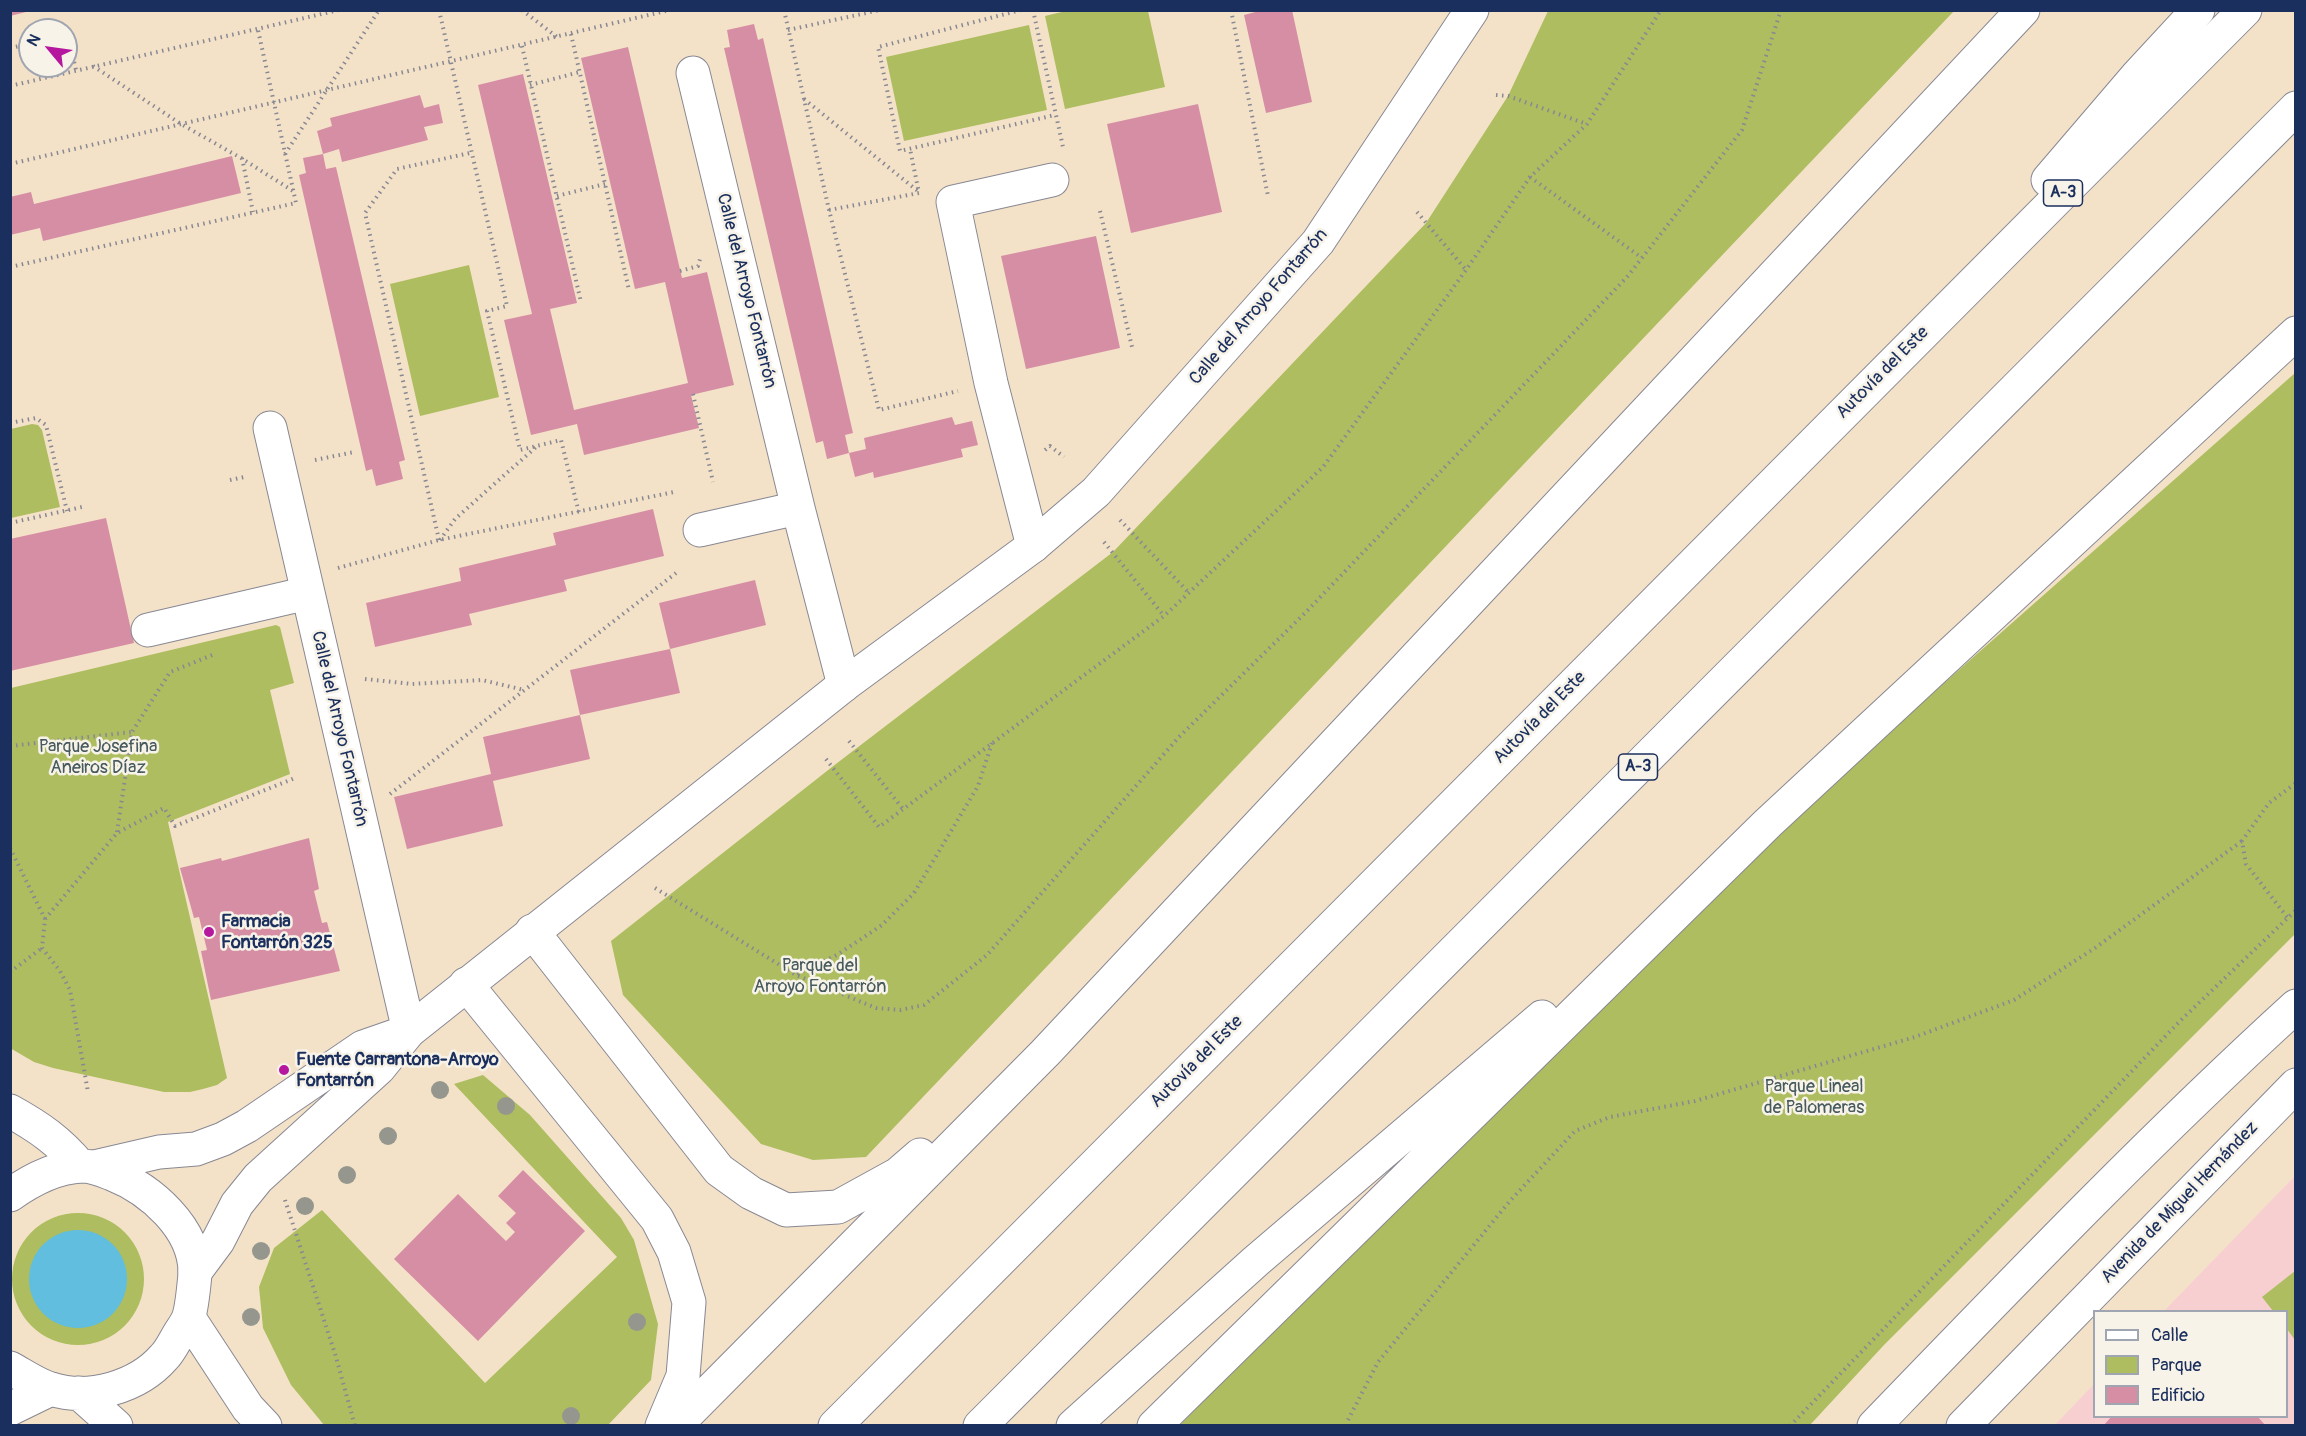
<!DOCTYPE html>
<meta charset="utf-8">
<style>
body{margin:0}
#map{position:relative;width:2306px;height:1436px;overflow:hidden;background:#f4e2c8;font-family:Pangolin,sans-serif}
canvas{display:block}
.frame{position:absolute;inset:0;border:12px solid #1b2f5e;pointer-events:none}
.legend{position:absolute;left:2093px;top:1310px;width:195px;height:108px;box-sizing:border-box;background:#f7f3e8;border:2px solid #9fa5b1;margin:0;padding:8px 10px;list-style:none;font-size:18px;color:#1b2f5e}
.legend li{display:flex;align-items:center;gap:12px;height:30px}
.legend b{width:30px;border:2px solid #9fa5b1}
.north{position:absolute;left:18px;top:18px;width:60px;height:60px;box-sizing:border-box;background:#f7f3e8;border:2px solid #9fa5b1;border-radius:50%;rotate:299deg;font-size:16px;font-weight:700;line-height:24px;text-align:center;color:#1b2f5e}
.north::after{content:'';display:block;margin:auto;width:21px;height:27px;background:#b5179e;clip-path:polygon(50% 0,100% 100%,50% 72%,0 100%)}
</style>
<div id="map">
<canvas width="2306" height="1436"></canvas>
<div class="frame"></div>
<ul class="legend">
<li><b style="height:8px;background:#fff"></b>Calle</li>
<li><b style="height:16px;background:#adbd5f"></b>Parque</li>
<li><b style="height:16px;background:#d68ea5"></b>Edificio</li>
</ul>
<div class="north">N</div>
</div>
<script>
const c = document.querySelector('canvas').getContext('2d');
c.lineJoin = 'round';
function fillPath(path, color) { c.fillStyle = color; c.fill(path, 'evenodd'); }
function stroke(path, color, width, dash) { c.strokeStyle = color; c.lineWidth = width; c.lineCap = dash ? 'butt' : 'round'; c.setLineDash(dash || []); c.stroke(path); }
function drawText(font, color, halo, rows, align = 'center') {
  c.font = font + ' Pangolin,sans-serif'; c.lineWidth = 5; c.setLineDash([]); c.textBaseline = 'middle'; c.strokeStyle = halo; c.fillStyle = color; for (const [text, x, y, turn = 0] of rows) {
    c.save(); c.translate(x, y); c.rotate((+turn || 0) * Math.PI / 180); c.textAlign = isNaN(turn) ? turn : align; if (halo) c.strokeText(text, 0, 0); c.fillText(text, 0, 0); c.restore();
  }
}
const built = new Path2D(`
 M2295 1176V1425L2054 1426 2094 1384V1416H2286V1312L2164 1311Z`);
const green = new Path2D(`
 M1070 10 1148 11 1165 87 1065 109 1045 16Z
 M1548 11H1954L866 1157 813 1160 761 1144 623 995 611 941 832 767 1113 552 1426 223 1508 96Z
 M1029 25 1047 110 904 141 886 57Z
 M469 265 499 397 420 416 390 284Z
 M2295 373V934L1884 1345 1810 1425 1179 1426 1652 941Z
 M32 424 38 425 42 430 60 507 11 518V429Z
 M276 625 280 627 294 683 270 690 290 774 168 822 227 1078 217 1085 203 1089 190 1092H164L53 1068 34 1062 10 1048 11 688Z
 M483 1075 530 1115 621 1218 634 1240 658 1324 651 1380 608 1425H324L291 1385 263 1328 259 1287 274 1248 322 1210 485 1383 617 1257 454 1084Z
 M12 1279a66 66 0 1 1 132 0a66 66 0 1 1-132 0Z
 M2295 1271 2296 1339 2295 1340 2287 1329 2286 1312 2273 1311 2262 1297Z`);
const water = new Path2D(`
 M29 1279a49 49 0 1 1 98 0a49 49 0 1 1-98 0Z`);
const building = new Path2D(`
 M10 10H30V11L10 16Z
 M1263 10H1292L1312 102 1266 113 1244 15Z
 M754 24 758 40 763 38 853 433 845 435 849 453 827 459 823 441 816 443 724 48 730 47 727 30Z
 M628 47 682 278 707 272 734 385 691 395 699 428 584 455 577 424 531 435 504 320 532 314 478 85 523 74 577 303 550 309 574 410 688 383 665 282 635 289 581 58Z
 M420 95 424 108 439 104 443 123 424 127 428 140 342 162 339 149 323 154 317 131 332 126 330 118Z
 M1198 104 1222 212 1131 233 1107 124Z
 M323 154 326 169 336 167 405 460 399 462 403 479 376 486 372 469 366 471 299 175 306 173 303 158Z
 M232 156 241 193 43 241 40 228 10 235V197L31 192 34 204Z
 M1096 236 1120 348 1026 369 1001 256Z
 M952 417 955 425 972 421 978 445 961 449 963 457 874 478 873 472 855 477 849 453 866 449 864 438Z
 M653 509 664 556 564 580 567 591 469 614 472 625 375 647 366 603 461 581 459 568 556 545 553 533Z
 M106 518 134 643 10 671V539Z
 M755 580 766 625 670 649 659 603Z
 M670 649 680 693 580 715 570 670Z
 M580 715 590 759 493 781 503 826 407 849 394 797 491 774 483 737Z
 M309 838 319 889 314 891 322 923 327 922 340 971 211 1000 201 951 207 950 199 917 194 918 180 868 221 858 222 861Z
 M523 1170 585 1231 478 1341 394 1259 458 1194 506 1241 515 1232 506 1223 516 1213 498 1196Z
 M2112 1416H2257L2266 1426H2103Z`);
const path = new Path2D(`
 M439 10 507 306 487 311 520 450 561 440 579 513
 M522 10 557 37
 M784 10 829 210 879 410 958 391
 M1021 10 878 47 900 151 1055 115
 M1033 10 1063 147
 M1231 10 1268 196
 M788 30 880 10
 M571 34 629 290
 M66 36 68 35 76 70
 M522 46 581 302
 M10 48 30 44
 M93 66 181 124 241 158 293 191
 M530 85 580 72
 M10 86 339 10
 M1496 95 1508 96 1587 124
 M804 99 919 192
 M285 154 379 10
 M242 158 253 212
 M10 164 670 10
 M1530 177 1642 258
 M557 196 605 184
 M829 210 919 193 910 149
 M1100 211 1132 347
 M1417 212 1466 270
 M10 267 296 203 258 30
 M680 271 698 266 700 259
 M693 394 713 482
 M10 423 36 418 46 425 67 511
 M1045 450 1050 446 1064 457
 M315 460 354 452
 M230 480 244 477
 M1120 520 1189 593
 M10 523 82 507
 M439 540 365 213 397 169 470 153
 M440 540 455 519 536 447
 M1104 542 1164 616
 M338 568 439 540 674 492
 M365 679 412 684 482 680 524 690
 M849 741 903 809
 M10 746 132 732
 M826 759 879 827 1164 616 1323 467 1466 270 1530 177 1587 124 1661 10
 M390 794 676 573
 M117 832 132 732 170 672 215 654
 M10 848 45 919 42 948 60 971 70 990 88 1092
 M655 888 796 975 876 1008 900 1010 924 1005 987 955 1179 737 1306 612 1627 277 1742 130 1781 10
 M2287 917 2246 864 2242 841 2269 803 2296 783
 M45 919 117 833 164 808 175 826 295 778
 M10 972 42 948
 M797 974 837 955 882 925 914 893 978 786 992 743
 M285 1200 336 1357 355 1426
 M1348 1426V1420L1378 1362 1509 1202 1575 1131 1610 1117 1695 1101 1915 1037 2014 1000 2095 948 2242 841
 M1790 1426 2181 1020 2296 910`);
const minor = new Path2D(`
 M693 73 798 508 844 685
 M270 428 409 1031
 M700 530 798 508
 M1033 546 991 383 953 202 1052 180
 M148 630 308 593`);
const tertiary = new Path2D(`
 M94 1167 159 1152 196 1149 223 1139 247 1126 363 1047 409 1031
 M195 1272 218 1241 237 1204 258 1178 379 1068 409 1031 844 685 1033 546 1096 492 1318 242 1472 10
 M10 1409 51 1389
 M1874 1426C2012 1283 2149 1140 2296 1006
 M1963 1426 2296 1085`);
const primary = new Path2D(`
 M10 1111C39 1127 59 1141 80 1166
 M10 1195C31 1180 56 1167 82 1166 93 1166 102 1170 112 1174 150 1189 196 1228 195 1274 194 1284 192 1309 188 1319 186 1324 182 1329 179 1334 174 1342 170 1351 164 1357 138 1387 89 1401 51 1389 37 1385 23 1375 10 1368
 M189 1318 248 1408 265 1426
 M79 1393 116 1426`);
const motorway = new Path2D(`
 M2048 180 2137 76 2198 10
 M532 931 719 1170 751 1193 786 1210 838 1207 898 1174 920 1155
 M466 984 657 1219 674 1252 689 1302 683 1376 662 1426
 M675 1426 1045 1053 2023 10
 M835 1426 2245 10
 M980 1426 2296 108
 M1073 1426 1256 1261 1542 1017
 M1154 1426 1768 823 2296 333`);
const trees = [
 [440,1090],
 [506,1106],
 [388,1136],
 [347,1175],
 [305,1206],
 [261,1251],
 [251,1317],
 [637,1322],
 [571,1416]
];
const markers = [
 [209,932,6,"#b5179e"],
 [284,1070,6,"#b5179e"]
];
const shields = [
 [2063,193,39],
 [1638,767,39]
];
const shieldNames = [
 ["A-3",2063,193],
 ["A-3",1638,767]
];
const streetNames = [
 ["Calle del Arroyo Fontarrón",746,291,76],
 ["Calle del Arroyo Fontarrón",1259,307,-49],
 ["Autovía del Este",1883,373,-45],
 ["Autovía del Este",1540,718,-45],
 ["Calle del Arroyo Fontarrón",339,729,77],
 ["Autovía del Este",1197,1062,-45],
 ["Avenida de Miguel Hernández",2180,1203,-46]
];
const parkNames = [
 ["Parque Josefina",98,747],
 ["Aneiros Díaz",98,768],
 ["Parque del",820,966],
 ["Arroyo Fontarrón",820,987],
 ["Parque Lineal",1814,1087],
 ["de Palomeras",1814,1108]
];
const poiNames = [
 ["Farmacia",221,922],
 ["Fontarrón 325",221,943],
 ["Fuente Carrantona-Arroyo",296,1060],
 ["Fontarrón",296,1081]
];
fillPath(built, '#f7cfd1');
fillPath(green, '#adbd5f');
fillPath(water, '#61bedf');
fillPath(building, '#d68ea5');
stroke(minor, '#888893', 35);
stroke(tertiary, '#888893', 35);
stroke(primary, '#888893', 35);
stroke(motorway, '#888893', 35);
stroke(path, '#888893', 4, [1.5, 4.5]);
stroke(minor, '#fff', 33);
stroke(tertiary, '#fff', 33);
stroke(primary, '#fff', 33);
stroke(motorway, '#fff', 33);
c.fillStyle = '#95978e';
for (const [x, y] of trees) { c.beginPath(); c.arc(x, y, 9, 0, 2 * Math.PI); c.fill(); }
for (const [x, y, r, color] of markers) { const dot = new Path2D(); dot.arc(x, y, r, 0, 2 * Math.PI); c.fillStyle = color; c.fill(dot); stroke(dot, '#f7f3e8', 2); }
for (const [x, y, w] of shields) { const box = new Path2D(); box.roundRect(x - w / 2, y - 13, w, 26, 4.5); c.fillStyle = '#f7f3e8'; c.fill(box); stroke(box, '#1b2f5e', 1.5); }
drawText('bold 16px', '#1b2f5e', null, shieldNames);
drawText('18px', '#1b2f5e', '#f7f3e8', streetNames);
drawText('18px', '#475a5e', '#f7f3e8', parkNames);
drawText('bold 18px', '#1b2f5e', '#f7f3e8', poiNames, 'left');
</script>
